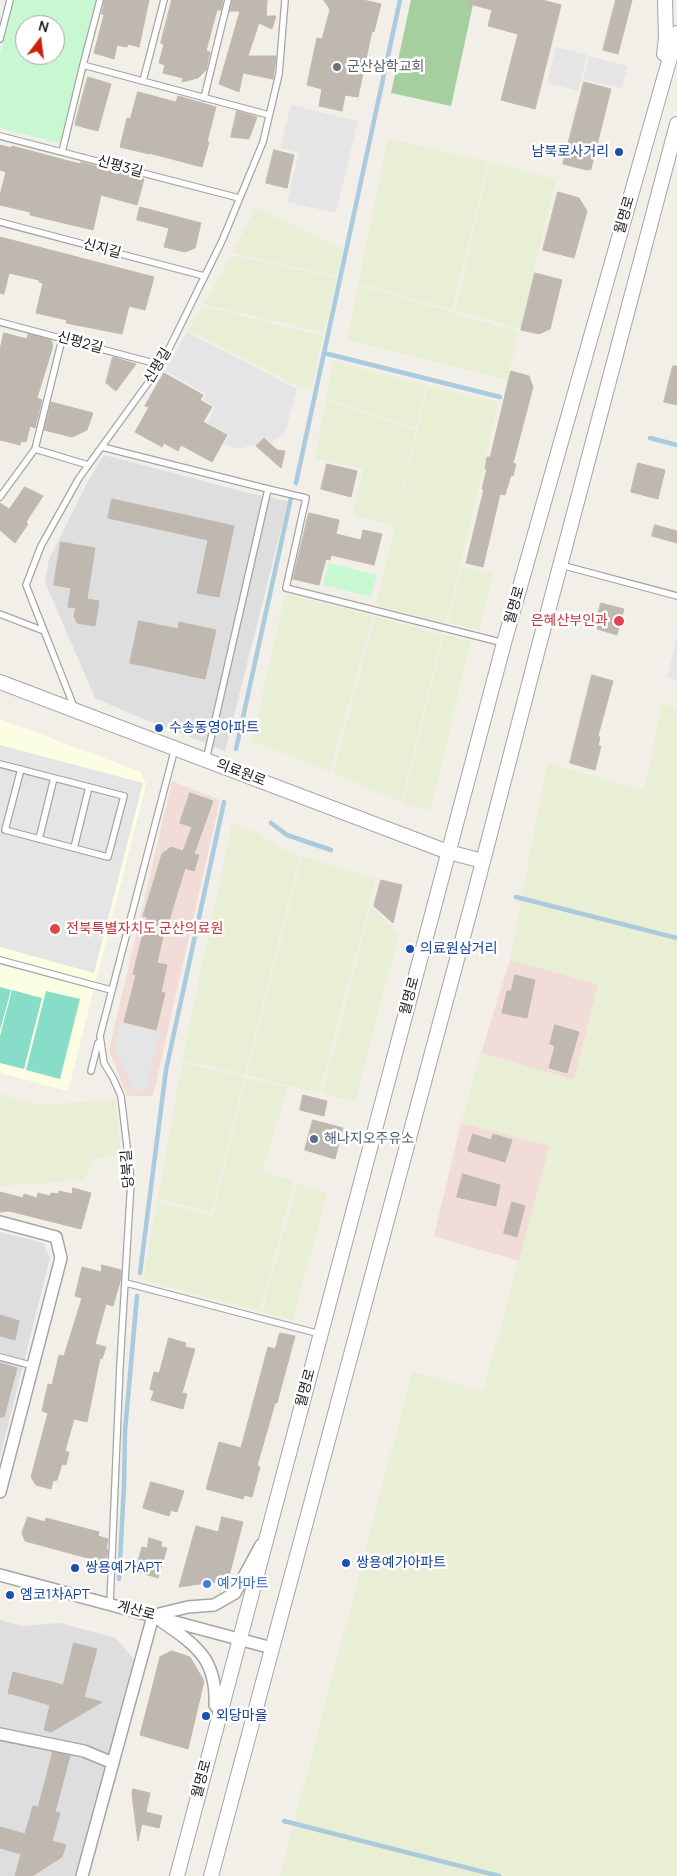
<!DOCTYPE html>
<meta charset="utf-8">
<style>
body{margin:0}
#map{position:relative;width:677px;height:1876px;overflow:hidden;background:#f1efe8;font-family:Manrope,sans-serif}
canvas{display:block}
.north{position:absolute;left:15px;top:15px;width:50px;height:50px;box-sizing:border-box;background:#fff;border:1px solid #a6a6a6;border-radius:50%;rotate:15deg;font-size:14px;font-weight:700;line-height:20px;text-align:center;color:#212121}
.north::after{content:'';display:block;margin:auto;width:18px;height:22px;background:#cc2105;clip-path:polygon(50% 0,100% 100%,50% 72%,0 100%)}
</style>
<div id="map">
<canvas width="677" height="1876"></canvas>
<div class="north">N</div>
</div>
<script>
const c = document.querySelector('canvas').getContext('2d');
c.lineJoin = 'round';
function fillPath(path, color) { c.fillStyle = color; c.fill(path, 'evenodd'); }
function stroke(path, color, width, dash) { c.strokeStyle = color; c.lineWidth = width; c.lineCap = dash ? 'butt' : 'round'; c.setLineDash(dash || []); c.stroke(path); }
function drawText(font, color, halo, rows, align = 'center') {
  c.font = font + ' Manrope,"Noto Sans KR",sans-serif'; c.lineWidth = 5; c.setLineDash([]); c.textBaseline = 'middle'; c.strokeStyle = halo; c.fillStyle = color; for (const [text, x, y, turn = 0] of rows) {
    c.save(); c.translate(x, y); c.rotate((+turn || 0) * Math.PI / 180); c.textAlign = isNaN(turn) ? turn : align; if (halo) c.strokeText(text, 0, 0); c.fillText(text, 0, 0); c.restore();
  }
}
const residential = new Path2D(`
 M104 455 249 493 288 501 225 751 134 715 95 698 45 582 49 559 87 483Z
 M0 1232 43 1243 50 1258 0 1457Z
 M0 1620 22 1626 60 1623 116 1638 136 1662 77 1876H0Z`);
const commercial = new Path2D(`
 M172 781 220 800 153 1096H127L109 1050Z
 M510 960 598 984 574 1080 481 1053Z
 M461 1123 550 1145 519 1261 434 1236Z`);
const education = new Path2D(`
 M0 719 141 772 146 785 68 1091 0 1073Z`);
const farmland = new Path2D(`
 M388 138 488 162 452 310 358 283Z
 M490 162 556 179 520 329 455 310Z
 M256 208 343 248 337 276 232 253Z
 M231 255 337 278 324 333 204 304Z
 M358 285 519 332 507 380 347 340Z
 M203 306 323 336 311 390 299 387 189 330Z
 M333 361 426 385 416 428 326 398Z
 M428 386 499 402 446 623 422 618 427 595 383 585 426 596 421 617 376 605Z
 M326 400 416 430 394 526 353 515 363 469 315 458Z
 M462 566 493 573 479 630 448 623Z
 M285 594 373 616 330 772 252 741Z
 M375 617 442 635 401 802 333 773Z
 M444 635 471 642 430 811 403 803Z
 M662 704 677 708V1876H280L412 1372 483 1391 550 1146 461 1123 481 1053 574 1080 598 984 510 960 547 763 644 790Z
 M232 823 258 833 284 850 300 855 245 1075 182 1060Z
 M302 856 376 879 319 1093 247 1075Z
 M371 907 399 934 355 1102 322 1093Z
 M182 1063 244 1077 212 1212 158 1198Z
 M246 1078 288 1087 262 1172 294 1181 260 1311 143 1280 157 1201 213 1216Z
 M0 1094 41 1105 115 1099 121 1153 93 1159 84 1180 0 1186Z
 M297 1183 327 1193 293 1320 262 1312Z`);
const forest = new Path2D(`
 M411 0H474L451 106 391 93Z`);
const park = new Path2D(`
 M14 0H96L60 143 0 128V54ZM25 25H55V55H25Z
 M329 563 377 575 371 597 323 585Z`);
const pitch = new Path2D(`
 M0 987 11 990 0 1030Z
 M12 990 42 998 24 1069 0 1063V1036Z
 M46 991 80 999 60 1079 26 1070Z`);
const parking = new Path2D(`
 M556 47 587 55 578 91 547 83Z
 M589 56 628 66 622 88 583 79Z
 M291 105 358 121 336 213 287 202 299 153 280 148Z
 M187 332 297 389 285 433 271 442 263 436 254 445 238 449 224 444 229 435 207 423 215 407 203 400 206 394 165 371Z
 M677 636V680L667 678Z
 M0 745 143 783 94 973 0 947Z
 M120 1023 160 1032 146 1092 132 1091 128 1076 114 1049Z`);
const stream = new Path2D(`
 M324 353 500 397
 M650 438 677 445
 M296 483 400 0
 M236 749 291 498
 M271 823 287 835 331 850
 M516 897 677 938
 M140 1273 166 1070 224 802
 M119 1579 124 1486 125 1431 137 1296
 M284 1821 499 1876`);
const building = new Path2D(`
 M105 0H149L139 47 128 44 127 47 117 45 114 59 94 53 104 15 102 14Z
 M172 0H223L221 10H217L206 51 210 52 206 70 198 78 182 82 183 78 163 73 165 65 159 63 164 44 161 43Z
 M233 0H267L266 16H276L272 29 259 23 248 56H276L273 79 243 73 239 92 219 84 240 11H230Z
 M324 0H363L381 4 374 32 372 31 358 97 345 95 342 111 319 106 322 89 307 85 317 38 322 39 330 10Z
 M470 0H542L561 5 535 109 501 100 518 34 488 26 492 10 470 4Z
 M616 0H632L618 54 603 50Z
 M88 77 111 84 98 131 75 125Z
 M584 82 611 89 591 169 587 170 563 164Z
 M138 92 176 102 178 96 216 107 207 142H209L202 167 149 153V154L120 147 127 118 130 119Z
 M237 111 257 117 249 139 231 137Z
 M0 145 11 148 12 146 80 164 81 162 144 179 137 205 101 195 93 230 30 215V212L0 205V195L6 172 0 170Z
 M274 150 294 155 287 188 266 183Z
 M558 192 579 198 587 211 574 258 543 250Z
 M140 207 201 223 195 248 185 252 164 247 169 228 137 220Z
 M0 237 154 277 145 310 129 306 122 334 66 323 67 320 36 313 43 283 39 282V280L9 273 4 294 0 293Z
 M535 273 562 280 550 329 539 334 521 330Z
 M4 333 27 339 28 334 51 340 53 346 37 398 42 400 35 428 30 426 26 442 21 441 20 445 0 440V350Z
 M113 357 136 364 116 391 106 383Z
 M673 366H677V405L664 402Z
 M511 371 529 376 533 387 513 463 516 464 513 476 511 475 505 495 500 494 483 567 466 563 484 489H482L487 469H485L487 457H490Z
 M164 373 203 395 200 400 212 407 203 422 227 435 212 462 181 445 178 451 164 443 162 447 135 432 149 407 145 406Z
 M51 402 93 413 87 430 72 437 44 430Z
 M264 438 277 450 285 451 281 468 256 446Z
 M638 463 665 470 658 499 631 492Z
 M327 464 357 471 351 497 321 489Z
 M25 487 43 496 26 522 28 524 15 543 0 530V503L9 509Z
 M112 499 234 526 219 597 197 593 208 540 108 518Z
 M309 513 339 520 336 534 361 540 363 530 382 534 374 565 331 555 330 560 326 559 319 585 293 579Z
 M655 525 677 531V543L652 536Z
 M61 542 95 548 87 599 99 601 95 626 77 623 74 616 76 608 68 607 71 588 54 585Z
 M601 603 624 609 617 635 597 629 599 622 596 621Z
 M139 621 178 629 179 622 216 630 205 679 130 663Z
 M592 675 613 681 598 736 600 737 598 746H601L595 770 570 763Z
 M190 793 213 801 194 854 199 855 194 871 185 868 168 924 166 923 157 963 167 965 161 992 165 993 156 1030 124 1022 136 975 133 974 147 917 143 916 162 854 171 847 183 851 192 827 180 823Z
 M381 880 402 885 393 923 374 906Z
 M515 975 535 980 527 1018 502 1013 507 991H511Z
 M555 1025 579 1032 567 1073 549 1068 555 1046 550 1044Z
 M303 1095 327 1101 324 1116 300 1110Z
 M313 1120 343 1128 335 1159 305 1150Z
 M473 1134 491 1140 493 1134 512 1140 505 1162 468 1151Z
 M463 1174 500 1185 496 1206 457 1197Z
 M73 1188 91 1193 81 1229 9 1211 0 1212V1192L23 1198 24 1194 37 1198 38 1193 50 1196 51 1193 58 1194 59 1191 72 1194Z
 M512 1202 525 1206 517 1237 504 1233Z
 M102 1265 121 1270V1278L113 1306 106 1304 95 1344 106 1347 102 1359 100 1358 87 1422 74 1419 65 1451 69 1452 66 1465 62 1464 57 1480 53 1481 51 1489 36 1485 31 1477 48 1413 42 1411 48 1384 52 1385 59 1355 64 1356 82 1298 75 1296 82 1267 101 1272Z
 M0 1315 19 1321 15 1340 0 1336Z
 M280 1333 295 1336 277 1403H275L257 1466 260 1467 252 1497 244 1495 243 1499 206 1489 219 1442 241 1448 268 1347 275 1349Z
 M169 1338 186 1343 185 1347 195 1349 182 1393 187 1394 183 1409 151 1400 154 1391 150 1389 154 1372 159 1373Z
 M0 1363 17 1368 4 1417H0Z
 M151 1482 184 1491 177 1512 171 1510 169 1516 143 1508Z
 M28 1517 45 1522 46 1518 99 1532 98 1536 108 1539 106 1549 108 1550 106 1563 25 1541 22 1533Z
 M222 1517 243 1522 228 1580 179 1587 196 1526 218 1532Z
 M149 1538 162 1542 161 1547 167 1548 158 1578 135 1571 142 1547 147 1548Z
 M74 1643 97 1649 84 1697 102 1702 51 1732 44 1730 50 1705 8 1693 13 1672 63 1685Z
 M172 1651 190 1657 204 1681 188 1749 140 1735 160 1657Z
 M53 1752 70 1756 55 1812 60 1813 52 1841 66 1845 62 1857 32 1876H15L21 1854 0 1848V1827L25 1834 33 1806 38 1807Z
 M133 1789 150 1793 146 1812 162 1816 159 1828 142 1824 138 1841 132 1795Z`);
const service = new Path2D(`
 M100 0 83 65 269 115
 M0 39 10 0
 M143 81 164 0
 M204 98 228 0
 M0 136 239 198
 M62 152 83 65
 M0 222 204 276
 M0 322 161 365
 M102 447 268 489 206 760
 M35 449 88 465
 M268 489 306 498 286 588 504 643
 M0 497 35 449 62 339
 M561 565 677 596
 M0 614 44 631
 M74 707 26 585 41 546 79 478 161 365 222 241 263 142 279 74 285 0
 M0 764 124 796 108 857 5 830 21 769
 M39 839 54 778
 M74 848 89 787
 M0 960 111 990
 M91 1071 98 1043
 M126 1283 320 1334
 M0 1357 34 1366
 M110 1604 120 1365 131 1181 121 1096 113 1078 104 1063 100 1036 175 748`);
const minor = new Path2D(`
 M0 1222 56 1237 61 1258 0 1492
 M0 1575 272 1648
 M155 1615 188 1607 214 1605 235 1593 261 1545
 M161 1621C196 1645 217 1659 215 1705L220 1711
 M0 1734 84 1751 113 1763
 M82 1876 153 1616`);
const tertiary = new Path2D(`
 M664 54 666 38 665 0
 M0 682 448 852 483 861
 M177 1876 504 643 677 33
 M211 1876 474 896 537 653 677 124`);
const markers = [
 [337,67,5,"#6b7280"],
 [619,152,5,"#1a4fb4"],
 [619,621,6,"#e0444e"],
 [159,728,5,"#1a4fb4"],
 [55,929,6,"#e0444e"],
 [410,949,5,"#1a4fb4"],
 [314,1139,5,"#5c6f8a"],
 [346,1563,5,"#1a4fb4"],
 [75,1568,5,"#1a4fb4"],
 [207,1584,5,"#3f7fe0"],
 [10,1595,5,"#1a4fb4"],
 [206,1716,5,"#1a4fb4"]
];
const worshipNames = [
 ["군산삼학교회",347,67]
];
const transitNames = [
 ["남북로사거리",609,152,"right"],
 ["수송동영아파트",169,728],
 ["의료원삼거리",420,949],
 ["쌍용예가아파트",356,1563],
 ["쌍용예가APT",85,1568],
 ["엠코1차APT",20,1595],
 ["외당마을",216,1716]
];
const streetNames = [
 ["신평3길",120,167,15],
 ["월명로",625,215,-74],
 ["신지길",102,249,15],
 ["신평2길",80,343,15],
 ["신평길",158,366,-59],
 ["월명로",515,605,-74],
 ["의료원로",241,773,21],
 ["월명로",410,996,-75],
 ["당북길",128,1169,-94],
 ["월명로",306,1388,-75],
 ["계산로",136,1611,15],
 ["월명로",202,1779,-75]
];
const healthNames = [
 ["은혜산부인과",608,621],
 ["전북특별자치도 군산의료원",66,929,"left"]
];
const serviceNames = [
 ["해나지오주유소",324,1139]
];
const shopNames = [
 ["예가마트",217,1584]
];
fillPath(residential, '#dfdede');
fillPath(commercial, '#f1dcd8');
fillPath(education, '#fbfee3');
fillPath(farmland, '#e9efd4');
fillPath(forest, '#a5cf9e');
fillPath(park, '#c7f8d2');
fillPath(pitch, '#88ddc8');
fillPath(parking, '#e5e5e5');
stroke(stream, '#aacadd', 4.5);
fillPath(building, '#beb8b1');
stroke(building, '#c2b8aa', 1);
stroke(service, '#a5a5a5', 8);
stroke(minor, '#a5a5a5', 14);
stroke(tertiary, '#a5a5a5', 16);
stroke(service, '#fff', 5.5);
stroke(minor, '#fff', 11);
stroke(tertiary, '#fff', 14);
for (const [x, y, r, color] of markers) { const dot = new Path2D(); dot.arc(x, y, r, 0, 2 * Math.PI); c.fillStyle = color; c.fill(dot); stroke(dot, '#fff', 2); }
drawText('14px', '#5b616d', '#fff', worshipNames, 'left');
drawText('14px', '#164399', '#fff', transitNames, 'left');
drawText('14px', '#212121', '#fff', streetNames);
drawText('14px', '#be3a42', '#fff', healthNames, 'right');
drawText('14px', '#4e5e75', '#fff', serviceNames, 'left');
drawText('14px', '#366cbe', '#fff', shopNames, 'left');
</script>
